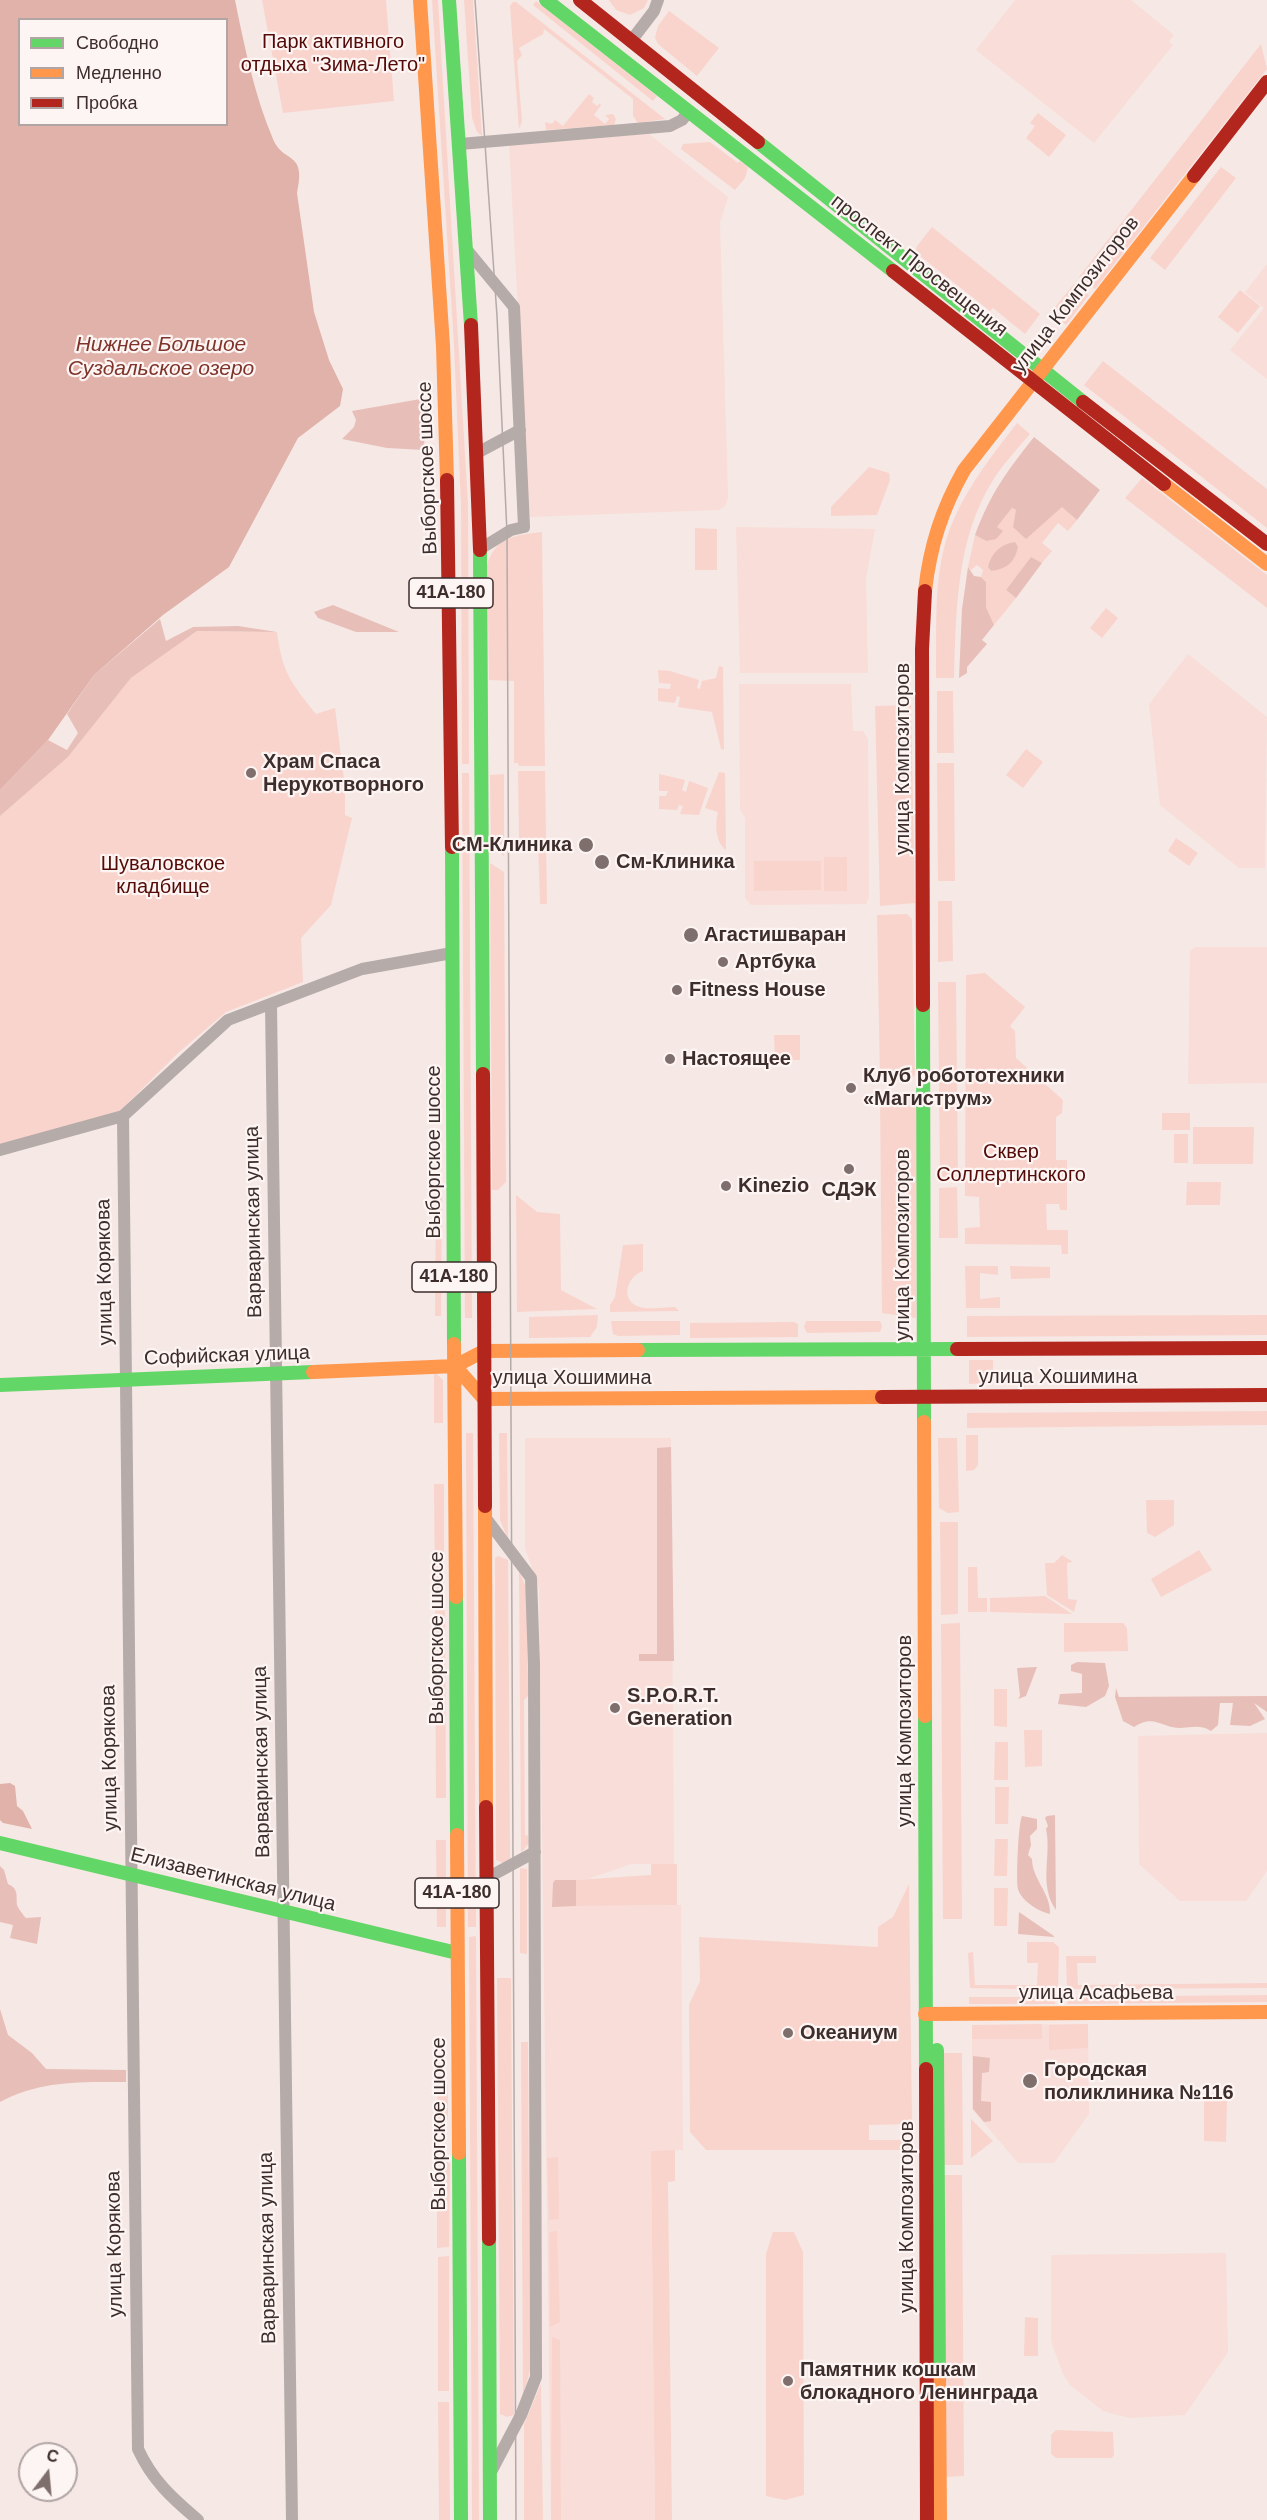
<!DOCTYPE html>
<meta charset="utf-8">
<style>
body{margin:0}
#map{position:relative;width:1267px;height:2520px;overflow:hidden;background:#f6e8e5;font-family:Helvetica,sans-serif}
canvas{display:block}
.legend{position:absolute;left:18px;top:18px;width:210px;height:108px;box-sizing:border-box;background:#fdf5f3;border:2px solid #b0a5a3;margin:0;padding:8px 10px;list-style:none;font-size:18px;color:#3d2d2b}
.legend li{display:flex;align-items:center;gap:12px;height:30px}
.legend b{width:30px;border:2px solid #b0a5a3}
.north{position:absolute;left:18px;top:2442px;width:60px;height:60px;box-sizing:border-box;background:#fdf5f3;border:2px solid #b0a5a3;border-radius:50%;rotate:16deg;font-size:16px;font-weight:700;line-height:24px;text-align:center;color:#3d2d2b}
.north::after{content:'';display:block;margin:auto;width:21px;height:27px;background:#7e6e6c;clip-path:polygon(50% 0,100% 100%,50% 72%,0 100%)}
</style>
<div id="map">
<canvas width="1267" height="2520"></canvas>
<ul class="legend">
<li><b style="height:8px;background:#63d668"></b>Свободно</li>
<li><b style="height:8px;background:#ff974d"></b>Медленно</li>
<li><b style="height:8px;background:#b3261e"></b>Пробка</li>
</ul>
<div class="north">С</div>
</div>
<script>
const c = document.querySelector('canvas').getContext('2d');
c.lineJoin = 'round';
function fillPath(path, color) { c.fillStyle = color; c.fill(path, 'evenodd'); }
function stroke(path, color, width, dash) { c.strokeStyle = color; c.lineWidth = width; c.lineCap = dash ? 'butt' : 'round'; c.setLineDash(dash || []); c.stroke(path); }
function drawText(font, color, halo, rows, align = 'center') {
  c.font = font + ' Helvetica,sans-serif'; c.lineWidth = 4.5; c.setLineDash([]); c.textBaseline = 'middle'; c.strokeStyle = halo; c.fillStyle = color; for (const [text, x, y, turn = 0] of rows) {
    c.save(); c.translate(x, y); c.rotate((+turn || 0) * Math.PI / 180); c.textAlign = isNaN(turn) ? turn : align; if (halo) c.strokeText(text, 0, 0); c.fillText(text, 0, 0); c.restore();
  }
}
const built = new Path2D(`
 M1015 0H1131L1174 35 1169 41 1173 45 1094 143 976 50Z
 M649 134 728 197 720 223 728 498 725 506 719 510 529 517 509 143Z
 M1267 264V379L1230 350 1264 308 1245 292Z
 M736 527 875 529 866 578 868 673H740Z
 M1188 654 1267 717 1265 868H1239L1160 805 1149 704Z
 M739 684H851L853 731H863L868 739 869 897 866 904 751 905 745 898V818L740 809Z
 M1195 947H1267V1083L1188 1084 1190 951Z
 M525 1438H671L674 1864H631L588 1879 576 1880V1906L681 1905 683 2150 651 2151 655 2520H551L539 1588 525 1548Z
 M1267 1733V1871L1246 1901H1180L1139 1864 1138 1736Z
 M1088 2024 1089 2114 1054 2163H1018L972 2109V2025Z
 M1226 2253 1228 2352 1185 2415 1129 2418 1103 2411 1070 2385 1063 2374 1051 2341V2255Z`);
const green = new Path2D(`
 M262 0H386L394 101 283 113Z
 M432 0H438L468 505 469 764H462L461 505 454 345Z
 M464 0H473L482 136 477 132 472 118Z
 M609 0H648L644 8 630 15 616 10Z
 M536 1 657 96 653 101 533 5Z
 M513 2H516L665 119 638 123 633 116V99L544 29 543 34 519 48 522 55 517 61 522 121 519 129 510 6Z
 M669 11 719 48 697 76 658 44 655 38 658 26Z
 M1261 44 1267 69 1095 289 1079 277Z
 M589 94 594 98 592 102 597 106 600 103 601 105 594 115 605 124 609 119 605 115 613 114 616 119 614 125 546 130 545 122 552 124 555 120 563 126Z
 M1038 113 1066 135 1049 157 1026 138 1035 126 1030 123Z
 M710 142 738 163 740 161 748 167 745 178 735 190 681 149 683 144Z
 M1221 167 1236 178 1165 270 1150 258Z
 M932 227 1040 314 1025 334 993 308 990 311 915 252 917 246Z
 M1074 284 1089 295 1066 325 1051 312Z
 M1240 290 1260 306 1238 333 1218 317Z
 M1103 361 1267 489V528L1084 385Z
 M1017 423 1030 434C1018 448 1005 462 995 477 956 536 956 611 954 678H936C937 626 932 567 954 519 969 484 994 453 1017 423Z
 M869 467 889 473 890 480 877 515 831 516V507Z
 M1142 478 1267 575V608L1125 498Z
 M1062 506 1077 520 1068 531 1058 523 1042 543 1052 551 1042 563 1031 558 1006 590 1016 598 994 625 986 607V582L981 577 983 570 977 565 971 570 968 567 975 535 986 541 1012 508 1016 510Z
 M695 528 717 529V570H695Z
 M542 532 545 766H519L518 763H514V681L489 680 487 565C495 537 516 535 542 532Z
 M1106 608 1118 618 1102 638 1090 628Z
 M197 631 277 632C282 672 291 683 316 714L335 708 345 787V815L352 818 331 905 301 938 303 982 226 1012 178 1053 119 1112 0 1145V816L68 757 131 678Z
 M719 666 723 667 724 750 721 749 712 712 678 707 680 697 677 696 675 703 658 701V688L670 689 671 684 659 683 658 670 670 671 699 680 697 688 700 689 702 681 716 678Z
 M937 691H953L954 753H937Z
 M911 705 915 903 880 906 875 706Z
 M1026 749 1043 762 1023 788 1006 775Z
 M937 763H954L955 881H938Z
 M518 771H545L547 904H540L538 838H519Z
 M719 772 725 773 726 850C715 842 715 823 718 812L705 808Z
 M462 773H469L472 1318H465Z
 M504 774V856L491 846 490 775Z
 M659 774 685 780 682 790 686 792 689 781 708 788 699 815 680 814 683 806 679 805 677 810 659 809V796H666L668 791H659Z
 M1176 838 1198 853 1189 866 1168 851Z
 M824 857H847V891H824Z
 M754 861H821V890L754 891Z
 M490 863 504 872 506 1182 498 1190H492Z
 M938 901H952L953 961 938 962Z
 M907 914 912 919 915 1075 909 1081H880L877 915Z
 M985 973 1025 1007 1010 1026 1015 1031 1016 1058 1063 1100 1062 1113 1056 1117V1160H1067V1210H1060L1059 1204H1046L1047 1230H1068V1254H1062L1061 1245 965 1244V1228L980 1227 979 1197 965 1196 966 975Z
 M938 982H956L958 1179 940 1180Z
 M774 1035H800V1060H775Z
 M917 1094 916 1318 882 1313 880 1096Z
 M1162 1113H1190V1130H1162Z
 M1193 1127H1254L1253 1164H1193Z
 M1174 1134H1188V1163H1174Z
 M1187 1182H1221L1220 1205H1186Z
 M957 1187 958 1238H939V1188Z
 M436 1191H442L441 1316H435Z
 M516 1195 537 1212 560 1214 561 1290 597 1309 517 1312Z
 M643 1244V1271C627 1276 619 1301 640 1307 651 1310 664 1307 675 1307L679 1311 610 1312V1305L615 1297 623 1245Z
 M965 1266H998V1275L980 1273V1299L1000 1297V1308H966Z
 M1010 1266 1050 1267V1278L1011 1279Z
 M598 1315 597 1327 590 1337 529 1338V1317Z
 M1267 1315V1335L967 1337V1316Z
 M611 1321H680V1335L618 1336 613 1334Z
 M806 1321H880L882 1326 880 1332 807 1333 804 1327Z
 M794 1322 798 1324V1337L690 1338V1323Z
 M969 1360H993V1383L969 1384Z
 M434 1371 443 1380V1423H434Z
 M1267 1411V1425L967 1428V1413Z
 M466 1433H473L476 1927H468Z
 M499 1433H507L508 1539 500 1520Z
 M966 1435H978V1465L974 1470 966 1471Z
 M938 1438H957L959 1512 948 1513 939 1508Z
 M444 1484V1598H435L434 1484Z
 M1146 1500H1174V1525L1155 1537 1147 1533Z
 M940 1522H958V1614L941 1615Z
 M1199 1550 1212 1570 1161 1597 1151 1579Z
 M1062 1555 1073 1562 1067 1563 1068 1599 1077 1600 1074 1612 1047 1595 1045 1563H1054Z
 M498 1556 508 1560 510 1860 503 1863 496 1860 495 1558Z
 M968 1567H977L978 1598H987V1612H968Z
 M519 1571 527 1590 528 1696 524 1700 525 1835 528 1836 529 1843 521 1853Z
 M1045 1596 1072 1614 990 1612V1598Z
 M445 1606 446 1798H436L435 1607Z
 M960 1623 962 1919H943L941 1624Z
 M1064 1623H1123L1127 1628 1128 1651 1064 1652Z
 M994 1689H1007V1727L994 1726Z
 M1024 1730H1042V1766L1025 1767Z
 M995 1742H1008V1780H994Z
 M995 1787H1009L1008 1824H995Z
 M995 1839H1008L1007 1876H994Z
 M446 1840V1927H437L436 1840Z
 M651 1864H677V1905L576 1906V1880L651 1875Z
 M520 1868 527 1869V1954L520 1953Z
 M909 1884 912 2124 869 2125V2140H911L912 2150H706L690 2132 689 2005 700 1981 699 1937 878 1947V1927L893 1917Z
 M994 1888H1008L1007 1926H994Z
 M476 1936 479 2520H472L469 1937Z
 M1027 1942H1053L1059 1947 1058 1990 970 1988 968 1953 973 1952 975 1985H1037L1038 1963H1027Z
 M1066 1956H1096V1963H1077L1078 1985 1267 1983V1988L1067 1989Z
 M497 1978H511L514 2415 507 2417 500 2414Z
 M1267 1995V2002L1068 2004 1065 1997Z
 M969 1997H1056L1055 2004H969Z
 M1042 2024V2039H972V2025Z
 M1088 2024V2048L1049 2050V2025Z
 M521 2042H528L530 2370 523 2398Z
 M944 2053H962L963 2165H944Z
 M437 2080 448 2084V2119L438 2127Z
 M1204 2101H1227L1226 2142 1204 2141Z
 M971 2119 993 2141 971 2158Z
 M675 2150V2181L668 2182 672 2520H655L651 2151Z
 M437 2154 450 2164 449 2247 437 2248Z
 M558 2157 559 2219 549 2220 547 2158Z
 M944 2175H962L964 2476 945 2477Z
 M557 2231 560 2322 550 2327 549 2232Z
 M773 2232H794L803 2252 804 2495 785 2500 766 2496V2254Z
 M449 2256V2391H438V2257Z
 M1025 2317 1038 2318V2356H1024Z
 M552 2337 560 2340 561 2520H551Z
 M541 2384 543 2520H524V2424Z
 M438 2402H449L450 2520H439Z
 M1056 2430 1113 2432 1114 2455 1112 2458H1056L1051 2454V2435Z`);
const forest = new Path2D(`
 M426 398 424 450 387 448 342 439 354 427 356 420 352 411Z
 M1034 437 1100 490 1077 520 1062 507 1026 539 1013 527 1016 510 1012 508 997 527 1003 531 996 539 986 541 975 535C990 494 1007 471 1034 437Z
 M1015 542 1018 547C1015 562 1007 569 991 571L988 567C991 553 1001 544 1015 542Z
 M1031 557 1042 563 1016 598 1006 590Z
 M968 567 974 576 981 577 986 582V607L994 625 982 640 987 644 967 667V673L959 678 962 609Z
 M333 605 399 632H356L318 618 314 612Z
 M160 619 166 641 193 627 238 626 277 632 197 631 131 678 68 757 0 816V790L48 740 67 750 78 733 67 714 94 675Z
 M671 1447 674 1661H639V1654H657V1448Z
 M1077 1662 1105 1663 1109 1686 1105 1696 1086 1707 1058 1704 1060 1694 1082 1693V1674L1071 1671V1665Z
 M1037 1667 1026 1696 1018 1699 1020 1696 1017 1668Z
 M1116 1688 1119 1697 1267 1696V1712L1254 1703 1265 1719 1250 1726 1230 1725 1233 1703H1220L1218 1725 1211 1731C1199 1724 1192 1728 1179 1728 1160 1727 1154 1714 1134 1727L1123 1721 1115 1697Z
 M1055 1815 1056 1910C1038 1884 1052 1856 1046 1829L1048 1826 1045 1818 1047 1816Z
 M1022 1816 1037 1819V1829L1030 1836 1031 1845 1028 1855 1032 1859C1032 1879 1051 1893 1050 1914 1040 1912 1021 1901 1018 1889 1016 1882 1018 1824 1022 1816Z
 M0 1866 4 1870 8 1884C19 1889 16 1895 17 1905 18 1908 23 1915 26 1918L41 1917 37 1944 10 1938 13 1925 0 1922Z
 M555 1880H576V1906L552 1907 553 1883Z
 M1019 1912 1054 1936V1937L1018 1934Z
 M0 2009 8 2035 32 2053 46 2069 126 2070V2082C81 2082 41 2080 0 2102Z
 M973 2056 990 2058 989 2072 982 2073 981 2101 991 2102V2121L984 2122 973 2109Z`);
const water = new Path2D(`
 M0 0H235C244 45 255 97 273 139 283 164 307 150 297 193L314 312 329 360 343 389 340 406 298 438 229 567 163 615 94 675 48 740 0 790ZM20 20H226V124H20Z
 M10 1783 15 1786 17 1806 23 1811 32 1829 3 1823 0 1820V1784Z`);
const street = new Path2D(`
 M631 41 654 11 658 0
 M460 144 670 126 682 120 689 111
 M467 250 514 307 524 527 511 530 480 549
 M477 453 520 430
 M271 1004 292 2520
 M123 1116 138 2449C152 2480 172 2498 198 2520
 M0 1150 123 1116 228 1020 362 969 452 953
 M485 1517 531 1578 534 1665 536 2377 521 2415 492 2470
 M487 1878 535 1852`);
const fast = new Path2D(`
 M449 0 471 325
 M546 0 893 271
 M758 142 1083 402
 M480 550 483 1074
 M452 847 454 1344
 M923 1005 924 1422
 M638 1350 957 1349
 M0 1385 313 1372
 M456 1597 457 1835
 M925 1716 926 2069
 M0 1843 457 1953
 M937 2050 939 2381
 M459 2153 461 2520
 M489 2239 490 2520`);
const slow = new Path2D(`
 M420 0 443 346 447 480
 M1164 484 1267 564
 M925 591C930 546 942 509 964 470L1194 176
 M454 1344 456 1597
 M455 1366 484 1399 882 1397
 M313 1372 455 1366 484 1351 638 1350
 M924 1422 925 1716
 M485 1506 486 1807
 M457 1835 459 2153
 M925 2014 1267 2012
 M939 2381 940 2520`);
const jam = new Path2D(`
 M580 0 758 142
 M1194 176 1267 82
 M893 271 1164 484
 M471 325 480 550
 M1083 402 1267 544
 M447 480 452 847
 M923 1005 922 649 925 591
 M483 1074 485 1506
 M957 1349 1267 1348
 M882 1397 1267 1395
 M486 1807 489 2239
 M926 2069 927 2520`);
const tram = new Path2D(`
 M475 0 497 316 507 533 516 2520`);
const markers = [
 [251,773,6,"#7e6e6c"],
 [586,845,8,"#7e6e6c"],
 [602,862,8,"#7e6e6c"],
 [691,935,8,"#7e6e6c"],
 [723,962,6,"#7e6e6c"],
 [677,990,6,"#7e6e6c"],
 [670,1059,6,"#7e6e6c"],
 [851,1088,6,"#7e6e6c"],
 [849,1169,6,"#7e6e6c"],
 [726,1186,6,"#7e6e6c"],
 [615,1708,6,"#7e6e6c"],
 [788,2033,6,"#7e6e6c"],
 [1030,2081,8,"#7e6e6c"],
 [788,2381,6,"#7e6e6c"]
];
const shields = [
 [451,593,84],
 [454,1277,84],
 [457,1893,84]
];
const shieldNames = [
 ["41А-180",451,593],
 ["41А-180",454,1277],
 ["41А-180",457,1893]
];
const parkNames = [
 ["Парк активного",333,42],
 ["отдыха \"Зима-Лето\"",333,65],
 ["Шуваловское",163,864],
 ["кладбище",163,887],
 ["Сквер",1011,1152],
 ["Соллертинского",1011,1175]
];
const streetNames = [
 ["проспект Просвещения",919,266,38],
 ["улица Композиторов",1076,295,-52],
 ["Выборгское шоссе",428,468,-92],
 ["улица Композиторов",903,759,-90],
 ["Выборгское шоссе",434,1152,-90],
 ["Варваринская улица",254,1222,-91],
 ["улица Композиторов",903,1245,-90],
 ["улица Корякова",105,1272,-91],
 ["Софийская улица",227,1356,-2],
 ["улица Хошимина",1058,1377],
 ["улица Хошимина",572,1378],
 ["Выборгское шоссе",437,1638,-90],
 ["улица Композиторов",905,1731,-90],
 ["улица Корякова",110,1758,-91],
 ["Варваринская улица",262,1762,-91],
 ["Елизаветинская улица",233,1880,14],
 ["улица Асафьева",1096,1993],
 ["Выборгское шоссе",439,2124,-90],
 ["улица Композиторов",907,2217,-90],
 ["улица Корякова",115,2244,-91],
 ["Варваринская улица",268,2248,-91]
];
const poiNames = [
 ["Храм Спаса",263,762],
 ["Нерукотворного",263,785],
 ["СМ-Клиника",572,845,"right"],
 ["См-Клиника",616,862],
 ["Агастишваран",704,935],
 ["Артбука",735,962],
 ["Fitness House",689,990],
 ["Настоящее",682,1059],
 ["Клуб робототехники",863,1076],
 ["«Магиструм»",863,1099],
 ["Kinezio",738,1186],
 ["СДЭК",849,1190,"center"],
 ["S.P.O.R.T.",627,1696],
 ["Generation",627,1719],
 ["Океаниум",800,2033],
 ["Городская",1044,2070],
 ["поликлиника №116",1044,2093],
 ["Памятник кошкам",800,2370],
 ["блокадного Ленинграда",800,2393]
];
const waterNames = [
 ["Нижнее Большое",161,345],
 ["Суздальское озеро",161,369]
];
fillPath(built, '#f9ddd8');
fillPath(green, '#f9d4cd');
fillPath(forest, '#e7bfb8');
fillPath(water, '#e1b2aa');
stroke(street, '#b5aba9', 12);
stroke(fast, '#63d668', 14);
stroke(slow, '#ff974d', 14);
stroke(jam, '#b3261e', 14);
stroke(tram, '#b4aaa8', 1.5);
for (const [x, y, r, color] of markers) { const dot = new Path2D(); dot.arc(x, y, r, 0, 2 * Math.PI); c.fillStyle = color; c.fill(dot); stroke(dot, '#fdf5f3', 2); }
for (const [x, y, w] of shields) { const box = new Path2D(); box.roundRect(x - w / 2, y - 15, w, 30, 4.5); c.fillStyle = '#fdf5f3'; c.fill(box); stroke(box, '#3d2d2b', 1.5); }
drawText('bold 18px', '#3d2d2b', null, shieldNames);
drawText('20px', '#540b07', '#fdf5f3', parkNames);
drawText('20px', '#3d2d2b', '#fdf5f3', streetNames);
drawText('bold 20px', '#3d2d2b', '#fdf5f3', poiNames, 'left');
drawText('italic 21px', '#7e342b', '#fdf5f3', waterNames);
</script>
